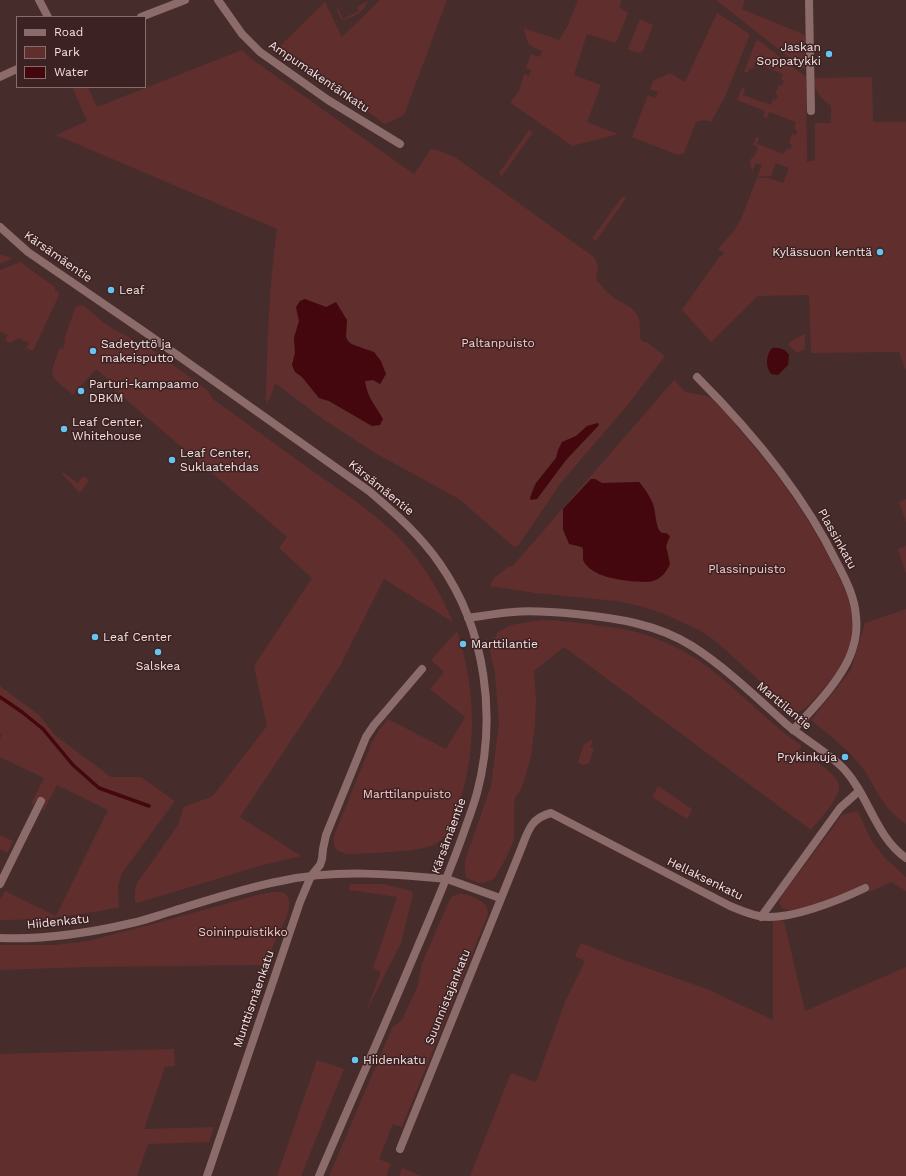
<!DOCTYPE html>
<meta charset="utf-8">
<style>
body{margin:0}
#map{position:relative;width:906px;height:1176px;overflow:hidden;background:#472c2c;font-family:"Work Sans",sans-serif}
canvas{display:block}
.legend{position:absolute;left:16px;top:16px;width:130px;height:72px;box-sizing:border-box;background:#3c2222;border:1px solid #856e6e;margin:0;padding:5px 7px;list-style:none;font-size:12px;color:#f3e1e0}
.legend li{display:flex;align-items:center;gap:8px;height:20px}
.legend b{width:20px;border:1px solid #856e6e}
</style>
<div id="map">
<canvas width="906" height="1176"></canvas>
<ul class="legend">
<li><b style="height:5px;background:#8c6c6b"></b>Road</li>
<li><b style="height:11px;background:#612e2e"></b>Park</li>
<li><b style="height:11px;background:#44070e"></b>Water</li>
</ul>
</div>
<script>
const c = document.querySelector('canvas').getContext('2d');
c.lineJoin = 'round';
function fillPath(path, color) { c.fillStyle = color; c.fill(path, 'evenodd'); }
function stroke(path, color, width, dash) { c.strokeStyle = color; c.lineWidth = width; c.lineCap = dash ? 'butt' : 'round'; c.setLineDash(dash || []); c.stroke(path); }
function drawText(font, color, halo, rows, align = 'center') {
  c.font = font + ' "Work Sans",sans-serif'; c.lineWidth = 3; c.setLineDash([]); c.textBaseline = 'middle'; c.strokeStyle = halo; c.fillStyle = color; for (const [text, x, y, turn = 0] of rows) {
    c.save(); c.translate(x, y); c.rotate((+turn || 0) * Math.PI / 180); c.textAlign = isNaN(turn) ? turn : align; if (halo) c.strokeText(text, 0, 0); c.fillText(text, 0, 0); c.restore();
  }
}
const green = new Path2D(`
 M380 0H447L404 115 385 124 277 49 325 2 342 37Z
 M578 0H622L619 7 628 13 616 43 587 34 574 75 601 85 587 122 618 134 572 146 511 103V101L519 91 524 74 529 76 531 70 526 68 531 54 540 57 542 51C527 45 527 43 524 28L559 40 567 27Z
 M716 0H745L742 9 805 35V70Z
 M368 1C363 13 355 16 344 20L341 19 337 10 338 8 343 19 359 11 357 7Z
 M717 13 750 34 725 97 711 122 704 120 696 122 684 153 678 155 632 137 648 95 655 98 658 92 650 89 653 81 670 73 685 82Z
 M640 19 653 25 643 51 638 53 628 49Z
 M758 40 806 77 807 162 815 160V123H831V106C820 96 815 94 814 78L872 77 873 122H906V371L899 352 811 353 809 295 758 296 711 342 682 310 720 256 721 257 724 253 718 249 734 231 741 219 757 178H769L783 183 789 168 776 163 771 176 757 177 762 165 756 163 752 172 750 162 752 157H754L758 147 753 145 756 137 759 138 757 144 784 154 787 148 790 149 792 145 789 143 792 134 796 135 797 130 794 129 796 122 769 112 767 118 763 117 765 111 737 100 742 88 745 89 743 95 771 105 773 99 776 100 778 96 775 94 779 85 782 86 784 81 781 80 783 74 755 63 753 69 750 68 748 73 744 72 756 41Z
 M242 50 253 60 414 174 431 149 438 150 456 158 594 257 598 265 596 279C601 286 606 292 613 297 621 303 634 307 638 316 641 325 639 333 641 341L648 343 665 356 630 402 560 484 518 546 514 547 459 499 375 453 320 417 275 383 270 398 266 403C267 345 269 286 277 229L56 135 87 121 72 87H88L97 107ZM306 300 326 307 347 320 346 337 348 341 353 344 384 378 380 384 373 380 365 381 367 391 375 407 372 426 329 401 319 398 302 377 295 372 292 365 295 353 294 338 299 321 296 307ZM597 423 599 425 566 460 537 499 530 498 533 487 556 458 562 442 576 436 587 426Z
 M529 130 533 132 502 176 499 173Z
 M623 196 626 198 596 241 592 238Z
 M0 255H2L12 258 9 260 0 264Z
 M20 262 55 287V291H58L59 295 33 351 26 348 29 343 19 338 10 343 5 340 8 335 0 331V270Z
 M79 305 84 306 104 323 115 330 150 348 207 390 214 400C246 423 278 446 310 469 337 488 364 506 388 527 417 553 438 587 453 622L384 579 341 664 326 688 240 817 301 856 263 865 137 903 135 901V890L137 883 178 825 184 807 213 796 267 726 254 666 312 578 279 548 287 537 109 385 111 382 96 369 73 395C48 374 48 378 60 348L63 349 65 341 64 340 72 317 74 309Z
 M805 334V349L797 353 788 344 796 338Z
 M674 380 686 392 706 396 711 398C724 409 735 424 746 437 780 477 811 520 834 567 842 584 851 599 852 618 854 642 844 664 829 682 821 691 808 710 796 713L714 640 699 630 662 613 640 606 616 601 535 593 490 586 493 579 509 566 512 567ZM596 479 600 483H603L639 482C647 491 653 501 655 513 657 519 656 526 659 532L664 533 668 543 666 546 670 564 590 568C581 560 584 559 583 549L565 536 563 529V509L588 482Z
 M63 473H64L78 483 82 477H85L89 480 80 493 62 474Z
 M906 499V522L899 502Z
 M906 546V574L898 549Z
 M906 609V824C897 817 888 810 882 800 874 789 870 777 861 766 847 748 829 735 811 720L851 670 865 623Z
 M541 620C561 620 581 623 601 626 617 628 634 630 649 636 672 644 695 656 713 671 743 695 770 724 802 746L799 750C809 757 838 774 839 785 841 797 819 820 811 830L564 647 534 671 536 700 535 724 531 756 525 778 521 789 515 798 514 807V840L505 860 494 879 486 882 478 883 467 878 465 874V860L491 786 499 724 495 673 490 652 492 642 498 632 511 625Z
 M457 631C476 689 478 751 457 810 452 822 449 836 437 843 422 853 367 853 347 854L338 851 334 846V836L372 742 379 730 388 719 446 749 465 717 430 689 444 672 431 660Z
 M0 686 39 715 56 736 111 777H141L175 801 122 873 118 886 119 907C79 916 40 920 0 920V900L5 891 56 916 108 810 57 785 44 810 42 809 45 803 37 799 33 805 31 804 44 778 0 757V739L2 734 0 733Z
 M591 740 593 742 590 747 594 749 589 763 583 765 578 762 584 744Z
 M658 786 692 809 687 819 652 797Z
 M858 811 871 840 885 858 906 877V891L891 882 870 892 866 883C847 891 803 915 783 909L779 903 781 897 842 815Z
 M0 835 13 841 7 853 0 849Z
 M350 884H384L411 891 413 894 401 943 365 1014 381 972 373 968 397 897 349 890Z
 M273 892H281L286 894C295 907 282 926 276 939 272 948 269 959 265 969L262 966 257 965 89 967 0 970V945H54L88 941 149 925 261 894Z
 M461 893C473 897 488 900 488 914L402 1127 393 1124 379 1159 391 1164 386 1176H329L392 1028 402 1020 418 985 422 963 450 899 453 896Z
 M773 921H784L805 1011 906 967V1176H470L511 1073 536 1082 565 1002 585 961 575 956 581 943 624 960 707 989 773 1020Z
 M174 1049 175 1066 165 1067 144 1129 214 1127 209 1142 148 1144 137 1176H0V1054Z
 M317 1060 344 1069 301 1176H277Z
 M402 1168 421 1176H399Z`);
const water = new Path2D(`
 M305 299 326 307 336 302 347 320 346 337 348 341 351 344 374 352 381 361 386 374 380 384 373 380 365 381C368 400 375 404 383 419L380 425 372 426 329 401 319 398 302 377 295 372 292 365 295 353 294 338 299 321 296 307 300 301Z
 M772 348C778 347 786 349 789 355L788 365 778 375 771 374C765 366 766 355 772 348Z
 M598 423 599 425 566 460 537 499 531 500 530 498 536 483 556 458 558 450 562 442 576 436 587 426Z
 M591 479H595L602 483 639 482C645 489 649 495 653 504 656 512 655 528 662 533H666L670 536 666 546 670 564C667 571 661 579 653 581 640 584 608 579 597 573 591 570 586 566 583 560V549L582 547 569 544 563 529V509Z`);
const stream = new Path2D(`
 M0 697 22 712 43 729 73 765 99 788 149 806`);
const minor = new Path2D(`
 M39 0 48 17
 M218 0 242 34 260 52 328 100 400 144
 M809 0 811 111
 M141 17 185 0
 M0 77 17 69
 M697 377C752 432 803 493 837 563 846 580 855 598 856 617 857 627 856 638 853 647 846 675 812 710 793 730
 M447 879 500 898
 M0 884 41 801
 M761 917 840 808 859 791
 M400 1149 521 849C528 831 531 818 551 813L730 906C740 910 749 914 759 916 786 922 840 900 865 888
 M207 1176 300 902 311 876 320 865 322 859 323 849 326 835 366 737 374 725 422 669`);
const tertiary = new Path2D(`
 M0 227 28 252 149 335 369 491C395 513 421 536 440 564 486 630 497 717 477 793 474 804 470 815 466 826 452 867 435 906 418 946 386 1023 352 1099 319 1176
 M468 618C483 616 498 613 513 612 534 610 555 612 576 614 616 618 657 624 692 646 725 667 755 696 785 723 803 739 827 751 844 769 869 796 875 836 906 858
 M0 938C45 940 89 933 132 923 146 920 159 915 173 911 209 900 244 888 281 881 335 869 392 874 447 879`);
const markers = [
 [829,54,4,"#67c4f0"],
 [880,252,4,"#67c4f0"],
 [111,290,4,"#67c4f0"],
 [93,351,4,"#67c4f0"],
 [81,391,4,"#67c4f0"],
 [64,429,4,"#67c4f0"],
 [172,460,4,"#67c4f0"],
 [95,637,4,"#67c4f0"],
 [463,644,4,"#67c4f0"],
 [158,652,4,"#67c4f0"],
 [845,757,4,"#67c4f0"],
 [355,1060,4,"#67c4f0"]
];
const poiNames = [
 ["Jaskan",821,47,"right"],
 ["Soppatykki",821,61,"right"],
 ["Kylässuon kenttä",872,252,"right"],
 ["Leaf",119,290],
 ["Sadetyttö ja",101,344],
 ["makeisputto",101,358],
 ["Parturi-kampaamo",89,384],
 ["DBKM",89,398],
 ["Leaf Center,",72,422],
 ["Whitehouse",72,436],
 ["Leaf Center,",180,453],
 ["Suklaatehdas",180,467],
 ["Leaf Center",103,637],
 ["Marttilantie",471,644],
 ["Salskea",158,666,"center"],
 ["Prykinkuja",837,757,"right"],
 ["Hiidenkatu",363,1060]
];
const streetNames = [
 ["Ampumakentänkatu",319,77,34],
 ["Kärsämäentie",58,257,35],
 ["Kärsämäentie",381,488,39],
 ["Plassinkatu",837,539,61],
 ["Marttilantie",784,706,40],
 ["Kärsämäentie",449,836,-70],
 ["Hellaksenkatu",705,879,26],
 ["Hiidenkatu",58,922,-6],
 ["Suunnistajankatu",448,997,-68],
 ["Munttismäenkatu",254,999,-71]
];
const parkNames = [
 ["Paltanpuisto",498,343],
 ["Plassinpuisto",747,569],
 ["Marttilanpuisto",407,794],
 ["Soininpuistikko",243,932]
];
fillPath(green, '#612e2e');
fillPath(water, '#44070e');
stroke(stream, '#44070e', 3.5);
stroke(minor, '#8c6c6b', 8);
stroke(tertiary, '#8c6c6b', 8);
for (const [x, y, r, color] of markers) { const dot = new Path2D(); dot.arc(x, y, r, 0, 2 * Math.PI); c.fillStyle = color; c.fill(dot); stroke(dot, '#3c2222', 1.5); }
drawText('12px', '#f3e1e0', '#3c2222', poiNames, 'left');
drawText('12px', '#f3e1e0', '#3c2222', streetNames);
drawText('12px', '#f6cbca', '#3c2222', parkNames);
</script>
